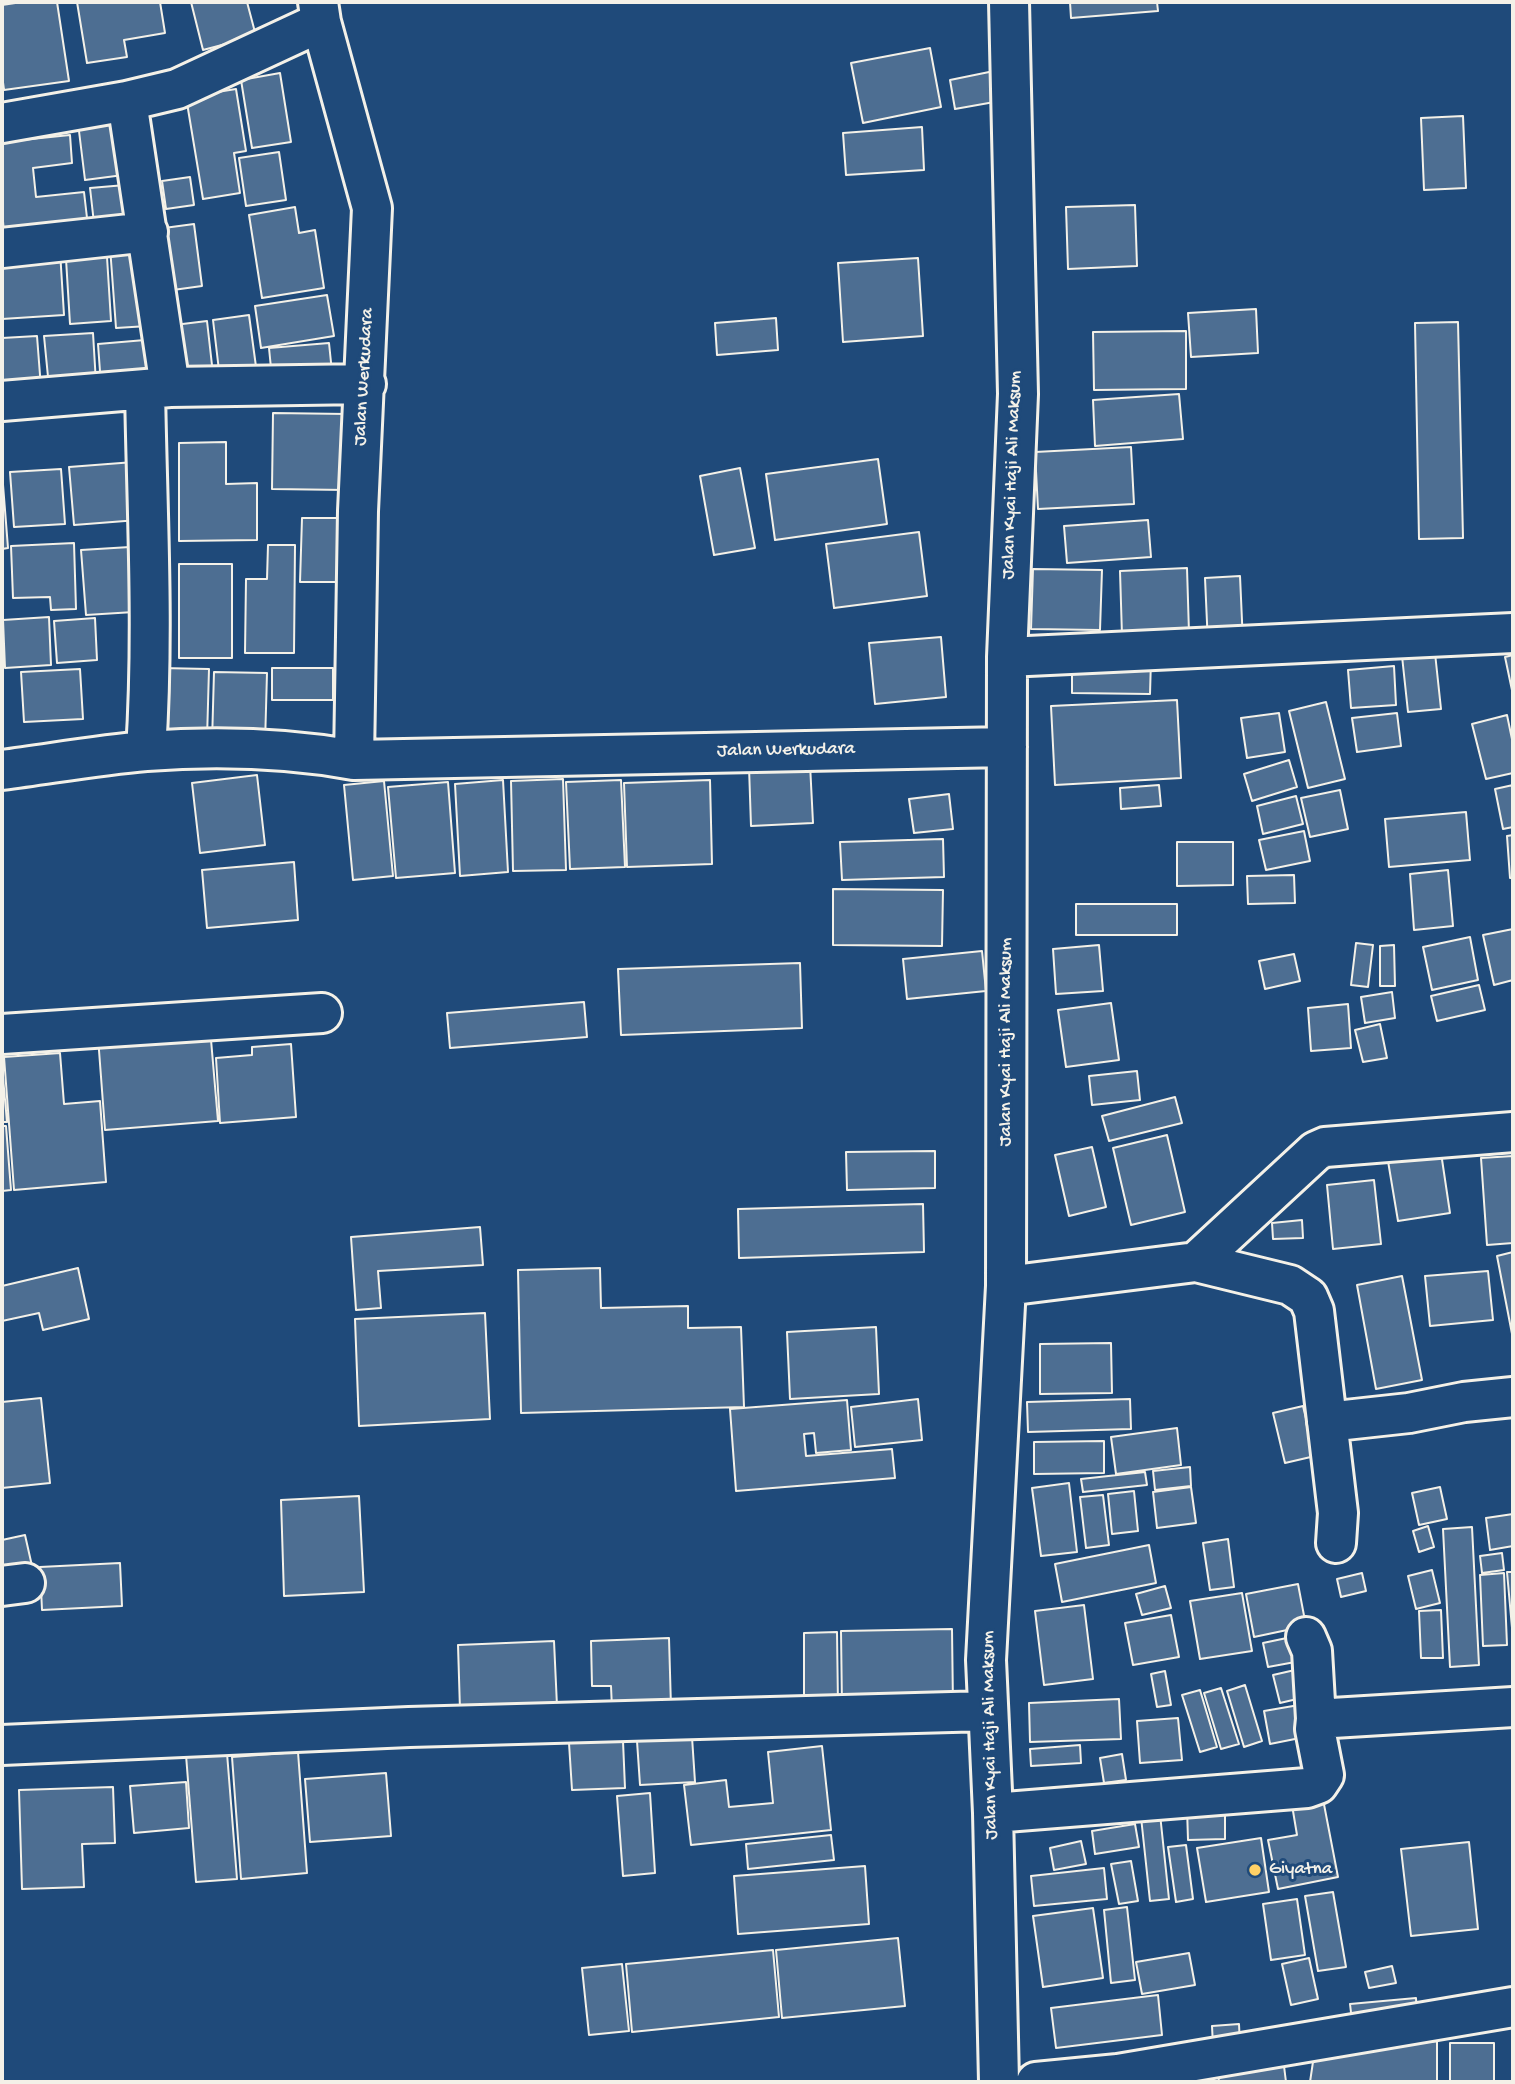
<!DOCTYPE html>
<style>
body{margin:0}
#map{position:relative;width:1515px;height:2084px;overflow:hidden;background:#1f4a7a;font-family:"Gochi Hand",sans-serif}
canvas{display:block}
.frame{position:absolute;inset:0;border:4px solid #f4f1e8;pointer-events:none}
</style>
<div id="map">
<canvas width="1515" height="2084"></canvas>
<div class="frame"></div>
</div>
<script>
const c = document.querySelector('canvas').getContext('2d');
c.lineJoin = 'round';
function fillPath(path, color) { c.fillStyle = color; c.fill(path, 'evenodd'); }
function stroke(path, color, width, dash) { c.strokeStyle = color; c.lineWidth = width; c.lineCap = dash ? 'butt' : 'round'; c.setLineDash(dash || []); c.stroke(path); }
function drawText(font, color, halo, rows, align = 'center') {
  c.font = font + ' "Gochi Hand",sans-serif'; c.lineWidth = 6; c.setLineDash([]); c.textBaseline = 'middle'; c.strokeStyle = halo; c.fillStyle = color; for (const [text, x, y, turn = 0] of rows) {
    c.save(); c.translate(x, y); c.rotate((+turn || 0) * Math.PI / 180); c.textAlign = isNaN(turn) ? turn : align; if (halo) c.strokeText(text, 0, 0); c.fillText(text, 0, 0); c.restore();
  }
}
const building = new Path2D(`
 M22 2H57L69 81 4 90 2 75V5Z
 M77 2H160L165 33 124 40 127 57 87 63Z
 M191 2H247L256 36 203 50Z
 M1070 2H1157L1158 11 1071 18Z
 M930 48 941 107 863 123 851 63Z
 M994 71 1000 101 955 109 950 80Z
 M280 73 291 142 252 148 241 80Z
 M236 89 246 151 234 153 240 193 203 199 186 97Z
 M1463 116 1466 188 1424 190 1421 118Z
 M124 117 131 174 85 180 78 123Z
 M922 127 924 170 846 175 843 133Z
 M70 135 72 163 33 168 36 197 84 192 89 235 5 244 2 210V142Z
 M279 152 286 200 246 206 239 158Z
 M190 177 194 205 166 209 162 181Z
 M137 184 141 228 95 232 90 188Z
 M1135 205 1137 266 1068 269 1066 207Z
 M295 207 299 233 315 230 324 288 262 298 249 215Z
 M194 224 202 286 173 290 164 228Z
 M143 244 148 326 116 328 110 247Z
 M60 251 64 315 2 319V255Z
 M107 257 111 321 70 324 66 259Z
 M918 258 923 336 843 342 838 263Z
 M327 295 334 336 261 348 255 306Z
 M1256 309 1258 353 1191 357 1188 313Z
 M249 315 257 374 220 379 213 320Z
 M776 318 778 350 717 355 715 323Z
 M207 321 213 374 173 379 166 326Z
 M1458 322 1463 538 1419 539 1415 323Z
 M1186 331V389L1094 390 1093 332Z
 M93 333 96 383 49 387 44 336Z
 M37 336 41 388 2 390V338Z
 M145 340 148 381 101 385 98 344Z
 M329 343 332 372 272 378 269 348Z
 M1179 394 1183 439 1095 446 1093 400Z
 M273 413 347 414 346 490 272 489Z
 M226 442V484L257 483V540L179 541V443Z
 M1131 447 1134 504 1038 509 1035 452Z
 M878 459 887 524 775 540 766 474Z
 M134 462 138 520 74 525 69 467Z
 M740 468 755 548 714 555 700 476Z
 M61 469 65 524 14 527 10 472Z
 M2 472 8 548 2 549Z
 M302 518H340L349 582H300Z
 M1148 520 1151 557 1067 563 1064 526Z
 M919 532 927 596 834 608 826 544Z
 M74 543 76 609 51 610 50 597 13 598 11 546Z
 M268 545H295L294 653H245L246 579H267Z
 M130 547 134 612 86 615 81 550Z
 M179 564H232V658H179Z
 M1187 568 1189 633 1122 636 1120 571Z
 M1033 569 1102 570 1100 630 1031 629Z
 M1240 576 1243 643 1208 645 1205 578Z
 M49 617 51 665 5 668 3 620Z
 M95 618 97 660 57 663 54 621Z
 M941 637 946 697 875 704 869 643Z
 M1435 653 1441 709 1408 712 1402 656Z
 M1513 655V695L1505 657Z
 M1072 659H1151L1150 694 1072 693Z
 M1394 666 1396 705 1351 708 1348 670Z
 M161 668 209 669 207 739 158 737Z
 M272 668H333V700H272Z
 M80 669 83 719 24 722 21 672Z
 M214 672 267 673 265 744 212 742Z
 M1177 700 1181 778 1055 785 1051 706Z
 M1326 702 1345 779 1308 788 1289 711Z
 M1279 713 1285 752 1247 758 1241 718Z
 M1397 713 1401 746 1357 752 1352 718Z
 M1507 715 1513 744V773L1486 779 1472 724Z
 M1289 760 1297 787 1252 801 1244 774Z
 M810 764 813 823 751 826 749 767Z
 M257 775 265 845 200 853 192 783Z
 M563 779 566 870 513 871 511 781Z
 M503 780 508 872 460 876 455 784Z
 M621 780 625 867 570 869 566 782Z
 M710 780 712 864 627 867 624 783Z
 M384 781 393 876 353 880 344 785Z
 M448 782 455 873 396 878 388 787Z
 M1159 785 1161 806 1121 809 1120 788Z
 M1513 785V827L1503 829 1495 789Z
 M1340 790 1348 829 1310 837 1301 798Z
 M949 794 953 829 914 833 909 799Z
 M1296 796 1303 824 1263 834 1257 806Z
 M1466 812 1470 860 1389 867 1385 819Z
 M1304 831 1310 861 1266 870 1259 840Z
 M1513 835V878H1510L1507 836Z
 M943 839 944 877 842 880 840 842Z
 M1177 842H1233V885L1177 886Z
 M294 862 298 920 207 928 202 870Z
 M1448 870 1453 926 1414 930 1410 874Z
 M1294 875 1295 903 1248 904 1247 876Z
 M833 889 943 890 942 946 833 945Z
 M1076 904H1177V935H1076Z
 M1513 929V980L1494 985 1483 935Z
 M1470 937 1478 980 1432 990 1423 947Z
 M1356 943 1373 945 1368 987 1351 985Z
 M1099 945 1103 991 1056 994 1053 949Z
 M1394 945 1395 986H1380V946Z
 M982 951 986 991 907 999 903 959Z
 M1294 954 1300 981 1265 989 1259 961Z
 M800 963 802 1028 621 1035 618 969Z
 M1479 985 1485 1010 1437 1021 1431 996Z
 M1392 992 1395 1018 1365 1023 1361 997Z
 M584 1002 587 1037 450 1048 447 1013Z
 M1111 1003 1119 1060 1066 1067 1058 1010Z
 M1348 1004 1351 1048 1311 1051 1308 1008Z
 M1380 1024 1387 1058 1363 1062 1355 1030Z
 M210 1028 218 1121 105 1130 98 1037Z
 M291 1044 296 1117 220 1123 216 1058 252 1055V1047Z
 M60 1053 64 1104 100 1101 106 1182 14 1190 4 1057Z
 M2 1066 7 1122H2Z
 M1137 1071 1140 1100 1092 1105 1089 1076Z
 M1175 1097 1182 1123 1109 1141 1102 1116Z
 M2 1126H6L11 1190 2 1191Z
 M1167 1135 1185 1212 1131 1225 1113 1148Z
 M1440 1146 1450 1213 1398 1221 1387 1155Z
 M1092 1147 1106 1207 1069 1216 1055 1155Z
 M935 1151V1188L847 1190 846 1152Z
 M1513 1156V1243L1487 1245 1481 1158Z
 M1374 1180 1381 1244 1333 1249 1327 1185Z
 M923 1204 924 1252 739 1258 738 1209Z
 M1302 1220 1303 1238 1273 1239 1272 1223Z
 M480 1227 483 1265 378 1271 381 1308 356 1310 351 1237Z
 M1513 1252V1339L1497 1256Z
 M78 1268 89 1319 43 1330 39 1313 2 1321V1286Z
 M600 1268 601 1308 688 1306V1328L741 1327 744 1407 521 1413 518 1270Z
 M1488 1271 1493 1320 1430 1326 1425 1276Z
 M1402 1276 1422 1380 1376 1389 1357 1285Z
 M485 1313 490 1419 359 1426 355 1319Z
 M876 1327 879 1394 790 1399 787 1332Z
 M1111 1343 1112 1393 1040 1394V1344Z
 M41 1398 50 1483 2 1488V1402Z
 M918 1399 922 1440 855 1447 851 1407Z
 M1130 1399 1131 1429 1028 1432 1027 1402Z
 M847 1400 851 1450 816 1453 814 1433 804 1434 806 1456 892 1449 895 1478 736 1491 730 1409Z
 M1303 1406 1315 1456 1285 1463 1273 1413Z
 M1177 1428 1181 1465 1116 1474 1111 1437Z
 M1104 1441V1473L1034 1474V1442Z
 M1190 1467 1191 1486 1155 1490 1153 1471Z
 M1145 1472 1147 1485 1083 1492 1081 1479Z
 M1069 1483 1077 1552 1041 1556 1032 1488Z
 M1191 1487 1196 1523 1157 1528 1153 1492Z
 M1440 1487 1447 1519 1419 1525 1412 1493Z
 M1134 1491 1138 1531 1112 1534 1108 1494Z
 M1103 1495 1109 1545 1086 1548 1080 1497Z
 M359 1496 364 1592 284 1596 281 1500Z
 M1513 1514V1546L1490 1550 1486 1518Z
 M1428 1526 1434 1547 1419 1552 1413 1531Z
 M1472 1527 1479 1665 1450 1667 1443 1529Z
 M25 1535 32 1566 2 1573V1540Z
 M1228 1539 1234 1587 1210 1590 1203 1543Z
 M1149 1545 1156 1583 1062 1602 1055 1564Z
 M1502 1553 1504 1570 1482 1573 1480 1556Z
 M120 1563 122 1606 42 1610 40 1567Z
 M1432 1570 1440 1603 1416 1609 1408 1576Z
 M1507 1572H1513V1639Z
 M1362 1573 1366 1591 1341 1597 1337 1579Z
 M1504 1573 1507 1645 1483 1646 1480 1575Z
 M1298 1584 1306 1626 1254 1637 1246 1594Z
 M1165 1586 1171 1608 1142 1615 1136 1594Z
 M1242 1593 1252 1651 1200 1659 1190 1601Z
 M1084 1605 1093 1679 1044 1685 1035 1611Z
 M1441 1610 1443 1658H1421L1419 1611Z
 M1171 1615 1179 1657 1133 1665 1125 1623Z
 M952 1629 953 1706 842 1708 841 1631Z
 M837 1632 838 1705 804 1706V1633Z
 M1301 1635 1306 1660 1268 1667 1263 1643Z
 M669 1638 671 1707 612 1709 611 1686H592L591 1641Z
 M554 1641 557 1706 460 1710 458 1645Z
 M1308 1667 1314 1695 1280 1703 1273 1675Z
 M1165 1671 1171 1705 1157 1707 1151 1674Z
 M1245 1685 1262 1741 1244 1747 1227 1691Z
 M1221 1688 1239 1744 1221 1749 1204 1693Z
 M1200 1690 1217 1747 1200 1752 1182 1695Z
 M1119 1699 1121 1739 1030 1742 1029 1703Z
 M1299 1705 1305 1737 1270 1744 1264 1711Z
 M1178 1718 1182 1760 1140 1763 1137 1721Z
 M692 1737 695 1782 640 1785 637 1741Z
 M623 1741 625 1788 572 1790 569 1743Z
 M1080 1745 1081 1763 1031 1766 1030 1749Z
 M822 1746 831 1830 691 1845 684 1785 726 1780 729 1807 773 1803 768 1752Z
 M298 1752 307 1873 241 1879 232 1757Z
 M227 1753 237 1879 196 1882 186 1755Z
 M1122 1754 1126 1780 1104 1783 1100 1758Z
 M386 1773 391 1836 310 1842 305 1779Z
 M186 1782 189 1828 134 1833 130 1786Z
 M113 1787 115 1843 82 1844 84 1887 22 1889 19 1790Z
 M650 1793 655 1873 623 1876 617 1796Z
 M1322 1794 1338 1877 1278 1889 1268 1840 1297 1835 1291 1799Z
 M1187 1808H1225V1839L1188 1840Z
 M1160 1814 1169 1899 1150 1901 1141 1817Z
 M1135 1824 1139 1847 1095 1854 1092 1831Z
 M831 1835 834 1860 748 1869 746 1844Z
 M1261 1838 1269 1892 1206 1902 1197 1848Z
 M1081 1841 1086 1864 1054 1870 1050 1848Z
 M1469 1842 1478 1929 1411 1936 1401 1849Z
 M1186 1845 1193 1899 1176 1902 1168 1847Z
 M1131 1861 1138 1901 1119 1904 1111 1864Z
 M865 1866 869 1924 738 1934 734 1876Z
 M1104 1868 1107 1899 1034 1906 1031 1876Z
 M1333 1892 1346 1967 1318 1971 1305 1896Z
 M1297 1899 1305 1955 1271 1960 1263 1904Z
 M1127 1907 1135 1980 1111 1983 1104 1910Z
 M1093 1908 1103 1978 1043 1987 1033 1916Z
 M898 1938 905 2006 782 2018 776 1950Z
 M773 1950 779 2017 632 2032 626 1964Z
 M1189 1953 1195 1985 1142 1994 1136 1962Z
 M1309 1958 1318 1999 1291 2005 1282 1964Z
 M622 1964 629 2031 589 2035 582 1968Z
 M1392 1966 1396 1983 1369 1988 1365 1972Z
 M1158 1995 1162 2035 1056 2048 1051 2008Z
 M1416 1998 1417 2015 1352 2021 1350 2004Z
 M1239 2024 1240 2045 1213 2046 1212 2026Z
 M1437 2041V2082H1310L1314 2055Z
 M1450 2043H1494V2082H1450Z
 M1283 2058 1286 2082H1219L1217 2064Z`);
const minor = new Path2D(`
 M318 2 321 22 372 208 358 511 354 760
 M127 101 170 387
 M2 123 127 101 177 89 321 22
 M2 248 148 232
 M145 389C147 510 154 630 146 751
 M2 401 170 387 366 384
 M1007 657 1513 633
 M2 770C49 764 98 755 146 751 214 746 287 748 354 760L1007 747
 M2 1034 322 1013
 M1196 1262 1290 1285 1308 1297 1314 1311 1338 1513 1336 1543
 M1006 1286 1196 1262 1316 1151 1325 1147 1513 1132
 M1327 1422 1409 1413 1464 1402 1513 1397
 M2 1586 25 1583
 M1306 1637 1312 1651 1316 1719
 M2 1745 409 1727 988 1711
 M993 1813 1307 1788 1318 1784 1324 1775 1315 1729 1316 1719 1513 1707
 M999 2082 993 1813 986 1660 1006 1286 1007 657 1018 394 1009 2
 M1036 2082 1118 2074 1513 2007`);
const markers = [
 [1255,1870,7,"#ffd166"]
];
const streetNames = [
 ["Jalan Werkudara",365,377,-87],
 ["Jalan Kyai Haji Ali Maksum",1013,475,-88],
 ["Jalan Werkudara",786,751,-1],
 ["Jalan Kyai Haji Ali Maksum",1007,1042,-90],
 ["Jalan Kyai Haji Ali Maksum",991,1735,-91]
];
const poiNames = [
 ["Giyatna",1269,1870]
];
fillPath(building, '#4d6e92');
stroke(building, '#f4f1e8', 2);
stroke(minor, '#f4f1e8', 44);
stroke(minor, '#1f4a7a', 38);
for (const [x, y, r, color] of markers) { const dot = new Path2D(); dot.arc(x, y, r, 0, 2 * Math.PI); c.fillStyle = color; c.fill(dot); stroke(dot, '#1f4a7a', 2.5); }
drawText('19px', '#f4f1e8', '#1f4a7a', streetNames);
drawText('19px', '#f4f1e8', '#1f4a7a', poiNames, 'left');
</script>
